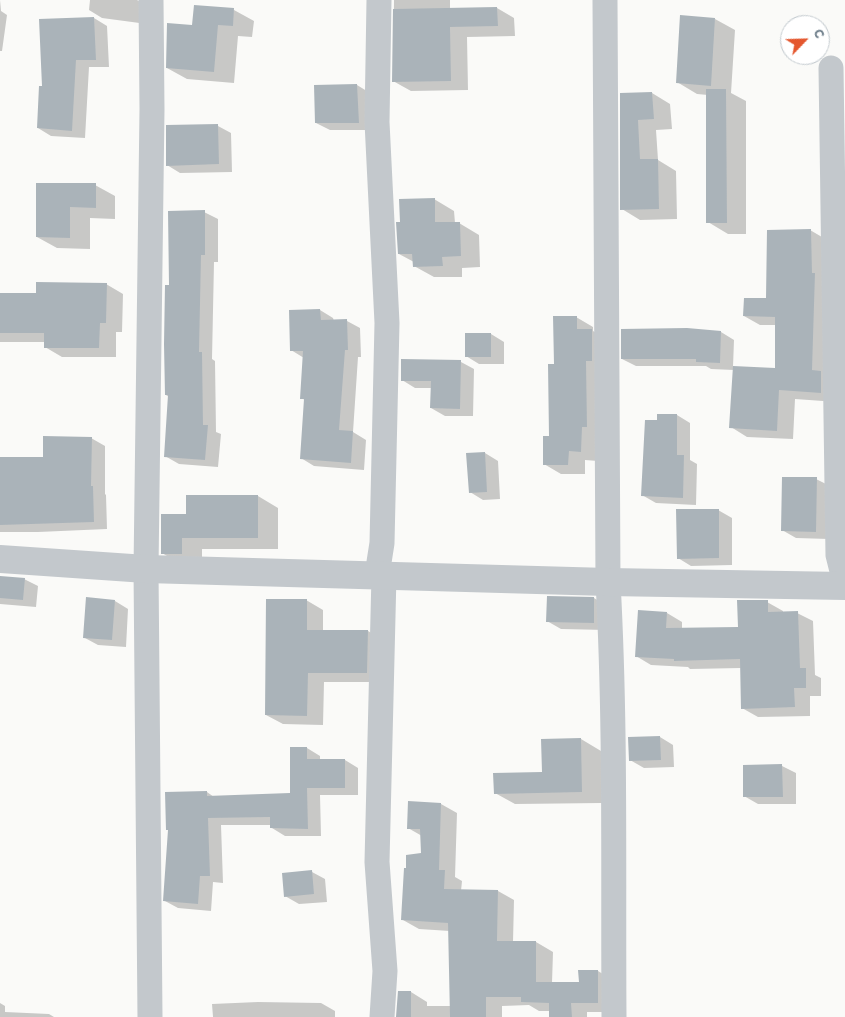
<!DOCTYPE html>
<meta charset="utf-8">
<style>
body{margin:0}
#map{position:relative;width:845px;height:1017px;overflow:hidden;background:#fafaf8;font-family:Overpass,sans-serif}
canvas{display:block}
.north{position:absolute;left:780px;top:15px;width:50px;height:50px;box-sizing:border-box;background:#fff;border:1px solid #c1c8cd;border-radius:50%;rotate:66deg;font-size:14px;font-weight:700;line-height:20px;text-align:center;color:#657683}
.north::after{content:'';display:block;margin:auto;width:18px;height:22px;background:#e4572e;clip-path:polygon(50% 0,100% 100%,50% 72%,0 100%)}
</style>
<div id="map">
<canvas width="845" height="1017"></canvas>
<div class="north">С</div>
</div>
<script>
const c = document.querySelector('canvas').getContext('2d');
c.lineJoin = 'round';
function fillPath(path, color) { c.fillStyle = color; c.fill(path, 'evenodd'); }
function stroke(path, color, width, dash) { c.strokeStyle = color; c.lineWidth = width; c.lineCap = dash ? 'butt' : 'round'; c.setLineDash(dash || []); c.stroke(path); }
const shadow = new Path2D(`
 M0 0 1 11 7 15 2 51H0Z
 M90 0H137L149 7 147 24 102 18 89 10Z
 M394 0H450V9L497 8 514 18 515 36 467 37 468 90 411 91 393 81Z
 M234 10 254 21 252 37 238 36 234 83 187 79 167 68 193 26Z
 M94 18 107 26 109 67H89L85 138 51 136 38 128 43 87Z
 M715 19 735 30 731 93 746 101V234H728L708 222V95L697 94 677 82Z
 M357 85 370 93 372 130H330L316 123Z
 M652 93 670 104 672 129 656 130 658 160 676 171 677 219 640 220 622 209 621 94Z
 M218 126 231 133 232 172 180 173 167 165Z
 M37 184 95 185 115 196V219L90 218V249L57 248 37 237Z
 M434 199 454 211 455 223H459L479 235 480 267 462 268V277H434L414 266V262L399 254 402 223Z
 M204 212 218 219V262H214L212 359 215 361 216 432 221 434 218 467 179 464 165 456 169 397 166 395 170 286Z
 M810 230 827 240 837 402 795 399 793 439 747 437 731 427 734 370 711 369 706 366H636L622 359 687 330 721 332 734 340 733 367 776 369V325H760L744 316 768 300Z
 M106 284 123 294 122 332H116V357H62L45 347V342H0V294H37Z
 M320 310 333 318 334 321H347L360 328 361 357H358L353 432 366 440 364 470 314 466 301 458 305 400 301 398 304 358 291 350Z
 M576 317 593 327V331L609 340 598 461 585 460V474H561L544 464 550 437 555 365Z
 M491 334 504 342V364H479L466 356Z
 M461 362 474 369 473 416H445L431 408 432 388H415L402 380Z
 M659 415H677L690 423V460L697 464 696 505 656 503 642 495Z
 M91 438 105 446V494L106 495 107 529 38 532H0V458H44Z
 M485 453 498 461 500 499 483 500 470 492Z
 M816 479 830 486 829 539 796 538 782 530Z
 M258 496 278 508V549H202V565H182L162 553 187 515Z
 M718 510 732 518V565L691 566 678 558Z
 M0 577 24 579 38 586 36 607 0 604Z
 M594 598 607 606V630L561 629 547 621Z
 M306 600 323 610V631H368L385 641 384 682H324L323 725 283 724 266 715Z
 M115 601 128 609 126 647 98 645 85 638Z
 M767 602 783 611V613H797L813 621 815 675 821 678V696H810V716L758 717 742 708 741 668 690 669 688 667 651 665 636 656 667 613 682 622V629L739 628Z
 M660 737 673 745 674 767 644 768 630 760Z
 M581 739 601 751 602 803 515 804 495 793 544 773Z
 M307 748 320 756V760H345L358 768V795H320L321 836H285L272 828V825H221L223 883 213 882 211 911 178 908 165 901 207 792 214 797 291 794Z
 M744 766H782L796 773V804H758L744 796Z
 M441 804 457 813 455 877 462 881 461 891H498L514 900 513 942H536L553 952 552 983H580L598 971 614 981V1012H587V1017H551V1011H539L529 1005 502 1006V1017H398L411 992 427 1002V1006H451L450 931 419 929 403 920 422 855V836L408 828Z
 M312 872 325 879 327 902 299 904 285 896Z
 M258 1002 321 1003 335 1011V1017H213L212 1004Z
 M0 1003 5 1006V1012L49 1014 54 1017H0Z`);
const building = new Path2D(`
 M194 5 234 8 233 26 218 25 214 72 166 68 167 23 192 25Z
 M497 7 498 26 450 27 451 81 392 82 393 9Z
 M680 15 715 18 711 86 676 83Z
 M94 17 96 60H76L72 131 37 128 39 86H42L39 19Z
 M357 84 359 123H315L314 85Z
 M706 89H726L727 223H706Z
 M652 92 654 119 638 120 640 159H658L659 209 620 210V93Z
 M218 124 219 164 166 166V125Z
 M36 183H96V208L70 207V238L36 237Z
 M435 198V222H460L461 256 442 257 443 266 413 267 412 254H398L396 222H400L399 199Z
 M205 210V255H201L199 352H202L203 425H208L205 460 164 457 168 395H165L164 344 165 285H169L168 211Z
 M811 229 812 273H815L812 370 821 371V393L779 390 777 431 729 428 733 366 775 368V317L743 316 744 298H766L767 230Z
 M36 282 107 283 106 323H100L99 348H44V333H0V293H36Z
 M320 309 321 320 347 319 348 350H345L339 430 353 431 351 463 300 459 304 399H300L303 351H290L289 310Z
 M553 316H577V329H592V361H586L587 427H582L581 452 569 451 568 465H543V436H549L548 364H554Z
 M687 328 721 331 720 363 696 362V359H621V329Z
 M465 333H491V357H465Z
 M401 359 461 360 460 409 430 408 431 381H401Z
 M657 414H677V455H684L683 498 641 496 645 420H657Z
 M43 436 92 437 91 486H93L94 522 0 525V457H43Z
 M485 452 487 492 469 493 466 453Z
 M782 477H817L816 532 781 531Z
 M186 495H258V538H182V554H161V514H186Z
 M676 509H719V558L677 559Z
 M0 576 25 578 23 600 0 598Z
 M547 596 594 597V623L546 622Z
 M86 597 115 600 112 640 83 638Z
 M266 599H307V630H368L367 673H308L307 716 265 715Z
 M737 600H768V612L798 611 800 668H806V688H794L795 707 741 709 740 659 674 661V659L635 657 638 610 667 612 666 628 738 627Z
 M660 736 661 760 629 761 628 737Z
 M581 738 582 792 494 794 493 773 542 772 541 739Z
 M290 747H307V759H345V788H307L308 829 270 828V817L208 818 210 876H200L198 904 163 901 168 830H166L165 792 207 791V796L290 793Z
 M782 764 783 797H743V765Z
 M408 801 441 803 439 870H445L444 889 498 890 497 941H536V982H579L578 970H598V1003H571L572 1017H549V1003L521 1002V997H486V1017H450L448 923 401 920 404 868H406V855L421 853 420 829H407Z
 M312 870 314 894 284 897 282 873Z
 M398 991H411V1017H396Z`);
const minor = new Path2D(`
 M605 0 608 582C616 727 613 872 614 1017
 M831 68 838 555 845 583
 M377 575 382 543 387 323 377 122 379 0
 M150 1017 146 569 152 109 151 0
 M382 1017 385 971 377 862 384 575`);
const tertiary = new Path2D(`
 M0 559 146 569 608 582 845 586`);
fillPath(shadow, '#0003');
fillPath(building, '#aab3b9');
stroke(minor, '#c3c8cc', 25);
stroke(tertiary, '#c3c8cc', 28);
</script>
